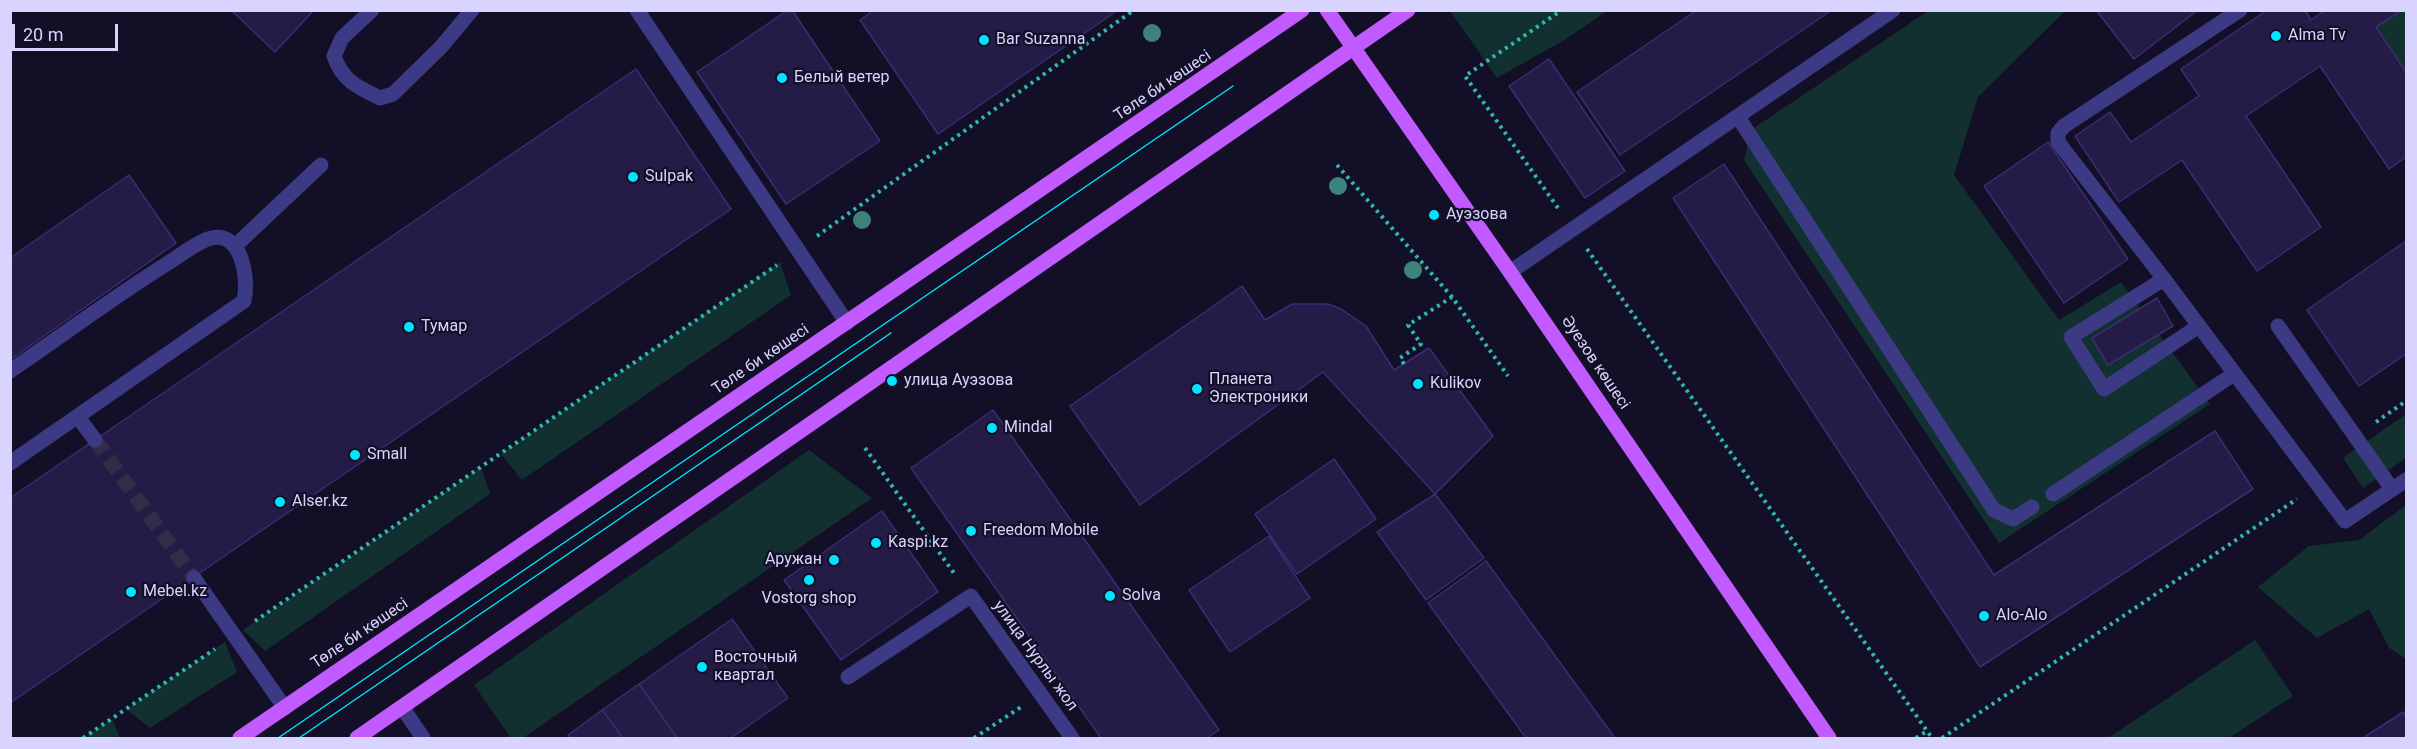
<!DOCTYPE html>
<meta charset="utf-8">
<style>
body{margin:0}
#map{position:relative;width:2417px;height:749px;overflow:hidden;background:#130f26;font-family:Roboto,sans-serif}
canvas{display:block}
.frame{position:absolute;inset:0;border:12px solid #d9d4ff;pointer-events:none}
.scale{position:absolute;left:12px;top:24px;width:106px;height:27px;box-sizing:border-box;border:3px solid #d9d4ff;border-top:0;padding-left:8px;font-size:18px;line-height:21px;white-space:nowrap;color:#d9d4ff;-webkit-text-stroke:4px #130f26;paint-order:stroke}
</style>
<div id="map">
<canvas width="2417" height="749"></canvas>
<div class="frame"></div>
<div class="scale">20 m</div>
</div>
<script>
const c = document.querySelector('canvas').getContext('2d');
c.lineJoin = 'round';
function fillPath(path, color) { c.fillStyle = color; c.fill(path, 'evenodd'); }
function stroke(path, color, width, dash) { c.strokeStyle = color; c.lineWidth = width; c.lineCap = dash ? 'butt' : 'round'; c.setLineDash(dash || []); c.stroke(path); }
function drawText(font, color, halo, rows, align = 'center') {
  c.font = font + ' Roboto,sans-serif'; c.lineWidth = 4.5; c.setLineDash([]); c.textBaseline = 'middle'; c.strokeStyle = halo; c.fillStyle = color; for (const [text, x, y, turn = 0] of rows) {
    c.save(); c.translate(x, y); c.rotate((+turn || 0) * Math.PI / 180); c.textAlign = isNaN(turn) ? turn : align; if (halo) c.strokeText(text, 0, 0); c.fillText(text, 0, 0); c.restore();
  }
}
const green = new Path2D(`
 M2402 10 2406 11V72L2376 27Z
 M1450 11H1607L1566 39 1497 78Z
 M1928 11H2065L1978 97 1954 175 2059 320 2121 282 2210 404 1999 543 1744 160 1751 130Z
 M780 262 791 295 522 480 501 454Z
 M2406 414V458L2363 488 2343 458Z
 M809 450 872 498 523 738H511L474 685Z
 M481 467 490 494 265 651 243 630Z
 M2406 505V659L2389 648 2369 609 2317 638 2258 587 2309 546 2359 540Z
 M2255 640 2293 696 2229 738H2108Z
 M225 642 237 672 150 728 126 709Z
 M112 719 120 738H83Z`);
const building = new Path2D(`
 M231 10H314L275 52Z
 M788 10H792L880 141 786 204 697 72Z
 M874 10H1118L938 134 860 20Z
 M1697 10H1832L1620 155 1577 92Z
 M2096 10H2198L2134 59Z
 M2267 10H2305L2311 20 2325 10H2402L2376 27 2406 72V157L2389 169 2320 66 2246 116 2321 227 2257 271 2182 160 2119 202 2075 136 2110 112 2131 142 2199 96 2181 69Z
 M1549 59 1625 171 1585 198 1509 86Z
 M636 69 731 209 10 703V498Z
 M2048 142 2128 259 2064 303 1984 186Z
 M1724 164 1994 575 2215 431 2253 489 1980 667 1673 198Z
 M129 175 176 243 10 360V258Z
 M2406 241V354L2359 386 2307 310Z
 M1242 286 1265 320 1292 304H1328L1341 309 1366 326 1394 370 1429 348 1493 436 1435 494 1323 372 1140 505 1070 406Z
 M2157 298 2173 326 2108 365 2092 338Z
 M993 410 1219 730 1207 738H1101L911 468Z
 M1334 459 1376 519 1297 574 1255 514Z
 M1435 494 1484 558 1426 600 1377 532Z
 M882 511 938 592 841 660 784 580Z
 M1269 536 1310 598 1230 652 1189 590Z
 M1486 561 1615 738H1526L1428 603Z
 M732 619 788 698 731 738H677L639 684Z
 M639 684 677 738H623L602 710Z
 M602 710 623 738H571L568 735Z
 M2403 712 2406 717V738H2363Z`);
const minorTunnel = new Path2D(`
 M95 440 194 578`);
const path = new Path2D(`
 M1337 165 1452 297 1508 376
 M1558 208 1465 76 1562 10
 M817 236 1134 10
 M1587 249 1932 738
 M1404 364 1400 358 1421 344 1408 325 1452 297
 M2376 422 2406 401
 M865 448 956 576
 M255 621 777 265
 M83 738 215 649
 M974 738 1021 707
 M1916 738 1927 731
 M1942 738 2297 499`);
const minor = new Path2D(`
 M372 10 342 38 334 56C342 80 357 87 380 98L393 94 441 47 472 10
 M637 10 847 323
 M2240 10 2064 126 2058 133V142L2164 279 2345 521 2406 480
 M1738 117 1994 510 2013 519 2032 507
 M235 246 321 165
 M1510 272 1893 10
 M2164 279 2071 337 2104 389 2199 326
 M2278 326 2392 489
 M10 371C62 336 112 298 165 265 178 257 194 244 208 239 242 227 249 279 244 301L10 463
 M78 417 95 440
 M2053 494 2234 374
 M194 578 285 708
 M848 677 971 596 1072 738
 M402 707 423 738`);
const major = new Path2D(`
 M1327 10 1510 272 1829 738
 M240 738 1302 10
 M357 738 1408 10`);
const tram = new Path2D(`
 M278 738 1233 86
 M299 738 891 333`);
const trees = [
 [1152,33],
 [1338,186],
 [862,220],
 [1413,270]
];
const markers = [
 [2276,36,6,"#00e5ff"],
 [984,40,6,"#00e5ff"],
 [782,78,6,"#00e5ff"],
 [633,177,6,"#00e5ff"],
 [1434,215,6,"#00e5ff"],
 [409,327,6,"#00e5ff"],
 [892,381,6,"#00e5ff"],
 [1418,384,6,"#00e5ff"],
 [1197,389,6,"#00e5ff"],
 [992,428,6,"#00e5ff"],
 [355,455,6,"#00e5ff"],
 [280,502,6,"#00e5ff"],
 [971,531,6,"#00e5ff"],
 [876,543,6,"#00e5ff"],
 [834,560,6,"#00e5ff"],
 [809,580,6,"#00e5ff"],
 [131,592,6,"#00e5ff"],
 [1110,596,6,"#00e5ff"],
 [1984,616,6,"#00e5ff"],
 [702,667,6,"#00e5ff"]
];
const poiNames = [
 ["Alma Tv",2288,36],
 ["Bar Suzanna",996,40],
 ["Белый ветер",794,78],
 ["Sulpak",645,177],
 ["Ауэзова",1446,215],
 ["Тумар",421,327],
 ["Планета",1209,380],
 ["Электроники",1209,398],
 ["улица Ауэзова",904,381],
 ["Kulikov",1430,384],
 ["Mindal",1004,428],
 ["Small",367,455],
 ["Alser.kz",292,502],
 ["Freedom Mobile",983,531],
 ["Kaspi.kz",888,543],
 ["Аружан",822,560,"right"],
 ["Mebel.kz",143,592],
 ["Solva",1122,596],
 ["Vostorg shop",809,599,"center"],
 ["Alo-Alo",1996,616],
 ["Восточный",714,658],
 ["квартал",714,676]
];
const streetNames = [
 ["Төле би көшесі",1163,86,-34],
 ["Төле би көшесі",761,360,-34],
 ["Әуезов көшесі",1595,363,56],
 ["Төле би көшесі",360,634,-34],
 ["улица Нурлы жол",1035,656,54]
];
fillPath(green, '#12302f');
fillPath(building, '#241b47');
stroke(building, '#3b2d73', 1.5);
stroke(minorTunnel, '#312d47', 15, [15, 8]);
stroke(path, '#2fb8b0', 4, [3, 4.5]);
stroke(minor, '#3d3a85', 15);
stroke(major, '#c25bff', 15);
stroke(tram, '#00e5ff', 1.5);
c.fillStyle = '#3d827b';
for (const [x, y] of trees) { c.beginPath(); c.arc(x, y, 9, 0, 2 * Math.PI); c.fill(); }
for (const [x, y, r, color] of markers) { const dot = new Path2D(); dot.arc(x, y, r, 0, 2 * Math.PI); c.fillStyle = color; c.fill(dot); stroke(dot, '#130f26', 2); }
drawText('16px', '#d9d4ff', '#130f26', poiNames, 'left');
drawText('16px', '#d9d4ff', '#130f26', streetNames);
</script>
